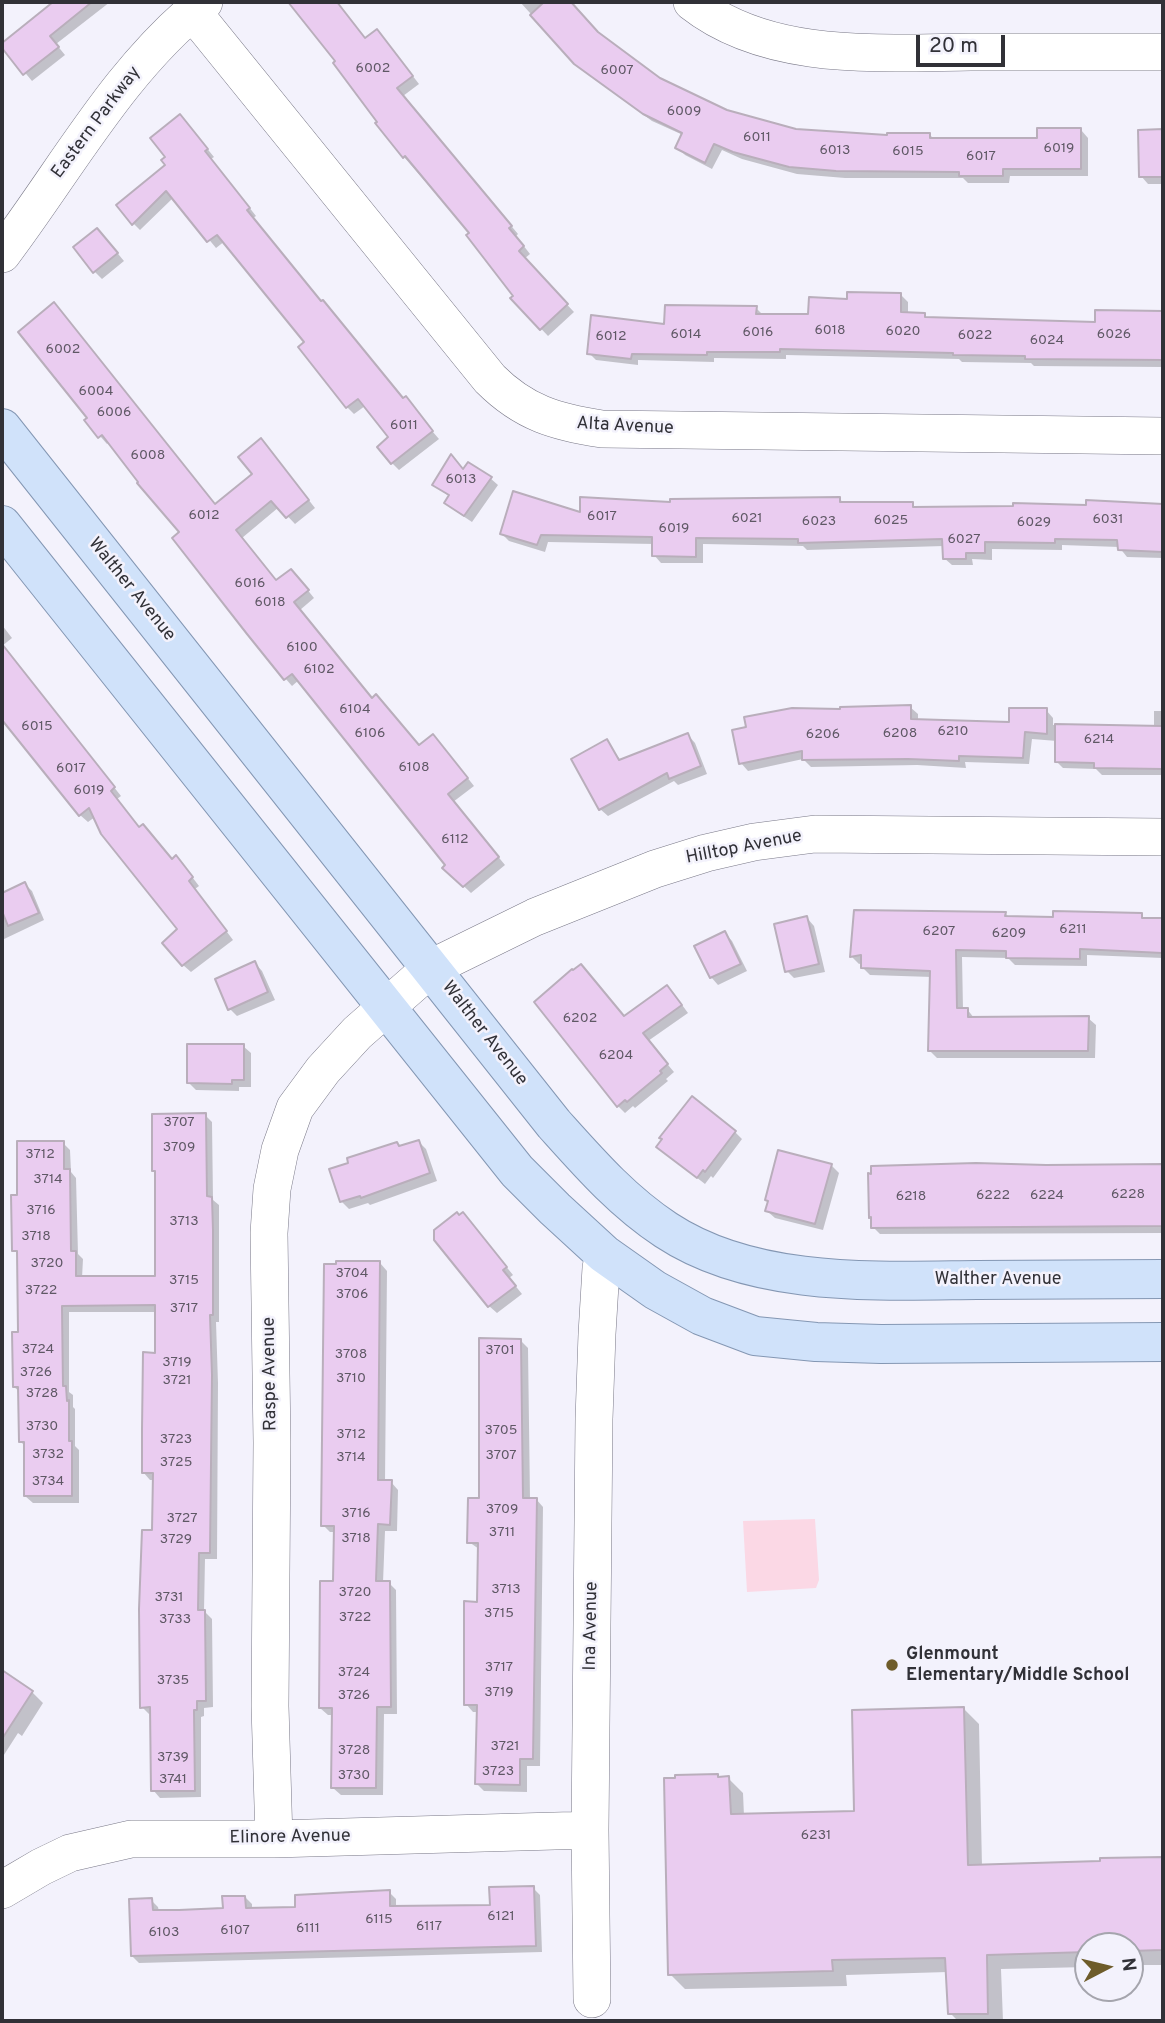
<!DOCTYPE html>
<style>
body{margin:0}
#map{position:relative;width:1165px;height:2023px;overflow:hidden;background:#f3f2fc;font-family:Overpass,sans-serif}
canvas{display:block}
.frame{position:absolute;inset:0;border:4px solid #313137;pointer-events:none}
.north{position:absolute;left:1074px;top:1932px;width:70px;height:70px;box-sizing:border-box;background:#f3f2fc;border:2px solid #a5a5ad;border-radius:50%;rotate:83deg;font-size:19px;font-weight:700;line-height:28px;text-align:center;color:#313137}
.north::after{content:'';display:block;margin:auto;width:24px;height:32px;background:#6e5c2a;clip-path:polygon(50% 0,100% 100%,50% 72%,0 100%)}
.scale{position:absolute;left:916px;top:35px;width:89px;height:32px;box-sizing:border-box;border:4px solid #313137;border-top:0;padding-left:9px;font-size:21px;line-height:24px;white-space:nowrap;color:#313137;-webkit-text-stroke:5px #f3f2fc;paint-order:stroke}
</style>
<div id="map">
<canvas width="1165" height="2023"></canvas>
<div class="frame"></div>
<div class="north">N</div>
<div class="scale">20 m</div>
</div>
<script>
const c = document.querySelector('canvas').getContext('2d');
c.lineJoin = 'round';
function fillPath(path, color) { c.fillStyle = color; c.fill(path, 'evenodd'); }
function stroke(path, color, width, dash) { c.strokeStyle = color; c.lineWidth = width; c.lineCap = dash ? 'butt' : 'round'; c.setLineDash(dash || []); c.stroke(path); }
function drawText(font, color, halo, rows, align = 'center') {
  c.font = font + ' Overpass,sans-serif'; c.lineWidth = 5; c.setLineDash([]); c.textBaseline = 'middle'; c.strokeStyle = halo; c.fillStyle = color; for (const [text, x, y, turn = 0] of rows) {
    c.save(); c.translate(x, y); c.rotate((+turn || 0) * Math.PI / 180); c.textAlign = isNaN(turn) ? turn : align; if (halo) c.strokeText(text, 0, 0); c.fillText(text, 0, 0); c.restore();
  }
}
const green = new Path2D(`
 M815 1519 819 1580 816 1588 747 1592 743 1521Z`);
const shadow = new Path2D(`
 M56 2H110L56 44 65 55 32 81 2 45Z
 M298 2H337L366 40 377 31 384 39 419 84 403 96 518 234 516 236 530 254 524 259 574 312 548 336 512 298 515 296 471 234 404 157 337 62 293 6Z
 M520 2H569L599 35 659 79 726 112 796 131 888 137 930 135 935 140H1039L1081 130 1088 138V176H1010L1009 183H968L963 178H845L797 174 742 159 722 150 712 169 685 155 677 147 683 135 652 121 583 71Z
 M187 124 214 157 211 159 256 216 253 218 322 303 439 439 399 470 392 463 391 438 365 406 354 414 347 407 300 348 307 343 225 241 216 248 174 197 140 230 133 223 167 166Z
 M1140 132H1163V184H1148L1141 176Z
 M104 237 124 261 102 279 95 272Z
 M901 295 908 302V314L924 315 928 319 1097 324 1151 312H1163V367L1034 366 1031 363 962 362 959 359 786 355V359L714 358V362L638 360V365L596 360 589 353 666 326 756 308 764 316H810L849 301Z
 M86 420 216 505 255 474 268 448 315 508 295 524 279 507 242 538 277 582 298 578 314 598 300 610 373 699 420 747 440 743 474 786 453 802 505 865 471 893 445 868 447 866 299 680 292 686 285 678 182 533 109 442 107 444Z
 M464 471 490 478 498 485 472 522 454 510 446 503 450 497 434 485Z
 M840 499 844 504H912L917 509 1088 506V502L1163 505V558L1127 557 1119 547 1062 545V550L992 549V560L972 559 973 565H952L944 558V546L807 550 803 546 703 544V563H661L654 555V544L548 542 545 552 509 541 502 534 582 514 671 503Z
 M2 625 12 638 2 646 121 796 117 799 140 828 172 860 183 865 199 886 195 889 233 940 191 972 183 965 180 930 95 817 88 822 80 815 2 717Z
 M910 707 918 714V721L1011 724 1046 710 1053 718V725L1154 726V711H1163V775H1102L1096 769 1063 768 1056 761 1057 741 1032 739 1029 764 965 762 966 768 917 765 811 767 803 759 748 771 741 763 842 711Z
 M688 735 695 743 707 774 678 785 674 781 608 816 600 809 607 741 621 761Z
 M25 884 32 891 44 920 2 940V894Z
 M856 912 1005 913 1010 918 1055 919 1141 915 1146 920H1163V958L1087 955V966L1015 965 1008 958 962 957 963 1009H967L974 1018H1088L1096 1025 1095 1058H937L930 1051 932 977 870 975 862 967V963L859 964 852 957Z
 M807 918 814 926 825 972 794 978 787 971Z
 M725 933 732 941 747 971 718 985 711 977Z
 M255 963 262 971 275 1000 237 1016 230 1009Z
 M674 994 688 1013 648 1041 674 1072 666 1079 668 1081 635 1108 633 1106 625 1113 618 1106 625 1018Z
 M243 1046 251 1053V1087H239V1091L196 1090 189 1083Z
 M205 1115 212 1122 213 1200 219 1205V1322H216L218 1383 217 1559H205L204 1611 212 1619 213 1707 204 1708V1716L201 1717V1797L160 1798 153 1790 152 1714H149L142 1707 154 1532 155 1480H150L143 1472 156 1354V1312H69V1392L73 1395V1407L75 1409V1446L79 1450V1503H33L25 1496V1446L20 1441V1392L14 1387 20 1334 19 1255 14 1250 19 1197 63 1143 70 1150 71 1172 76 1178 78 1254 83 1259 82 1278H156L157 1173 154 1170Z
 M735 1132 742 1139 713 1178 711 1176 705 1184 666 1154Z
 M419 1142 426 1149 437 1181 370 1205 368 1203 349 1209 341 1201 397 1144 401 1148Z
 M831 1165 839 1173 823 1230 775 1218 767 1211Z
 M1163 1165V1233L880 1234 873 1227V1219L870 1217 873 1176 1046 1167Z
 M470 1222 513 1275 509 1278 522 1294 497 1313 489 1306Z
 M380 1263 387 1271 385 1482H391L398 1490 397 1531H385L383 1583H389L396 1590 397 1714H384L383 1795H341L333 1788 334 1715H328L320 1708 334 1582 335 1532H330L323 1525Z
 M520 1340 528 1348 530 1499H536L543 1507 540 1766H527V1792L484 1791 477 1784 478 1712H473L466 1704 479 1604V1549L469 1542Z
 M2 1672 32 1692 43 1703 22 1736 18 1733 2 1758Z
 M964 1709 979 1724 982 1867 1102 1863V1860L1163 1859V1965H1130V1946H1088V1967L1001 1969 1003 2021H958L950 2013 948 1972 846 1975 847 1986 685 1989 670 1974 717 1776 720 1778H728L743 1793 744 1816 856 1813Z
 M533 1888 540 1895 542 1952 139 1963 132 1956 151 1900 158 1907 159 1912 225 1910 245 1897 252 1904V1910L297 1908 389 1892 396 1899V1908L491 1907Z`);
const building = new Path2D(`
 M53 2H92L50 36 59 47 23 75 2 48V43Z
 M288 2H337L365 38 377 29 413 76 397 88 512 226 509 228 524 246 519 251 568 304 540 330 510 298 513 296 466 235 469 233 405 156 403 158 375 123 377 122 333 63 335 61Z
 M544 2H571L598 32 660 78 727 110 796 129 887 135V133H930V138H1037V128H1081V169H1003V176H959V172L836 171 789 167 733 152 714 144 705 163 675 148 682 133 643 114 574 64 530 15Z
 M180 114 208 149 205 151 250 208 247 210 321 301 323 300 403 398 406 396 433 431 391 464 377 447 388 437 358 399 346 408 298 347 304 342 217 235 207 242 166 191 132 225 116 205 165 165 161 160 165 157 150 138Z
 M1163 129V177H1139L1138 130Z
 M97 228 118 253 93 273 73 247Z
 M847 292 901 293V312L925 313V317L1095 322V310L1163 311V360L1025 359V356L953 355V353L780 349V352H707V355L632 354 631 359 587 354 591 315 664 324 665 305 757 306 756 314H808L809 297 847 299Z
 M54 302 215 504 252 474 238 457 261 438 309 500 286 518 271 501 236 530 276 580 291 569 309 590 294 602 372 698 376 694 419 745 433 734 468 778 448 794 499 857 463 887 442 868 445 865 292 674 284 680 247 634 172 538 179 532 137 483 138 482 102 435 98 438 84 420 87 418 18 332Z
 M451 454 463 469 468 462 492 477 464 516 444 503 449 495 432 485Z
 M513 491 580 512V497L670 502V499L840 497V502H913V507L1013 506V503L1086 505V500L1163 504V552L1118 550 1117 540 1055 539V543L985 542V553H966V559H943L942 539 798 543V539L696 538V557L652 556V537L541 535 537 545 500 534Z
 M2 644 115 787 111 791 139 827 143 824 172 859 176 855 193 877 189 881 227 931 182 966 162 943 177 929 101 834 89 808 79 816 2 720Z
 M911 705V719L1009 722V708H1047V734L1025 732 1023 758 959 756V761L908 759 802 760V751L739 764 732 730 746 727 744 717 792 708 840 709V707Z
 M1055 724 1163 726 1162 769 1094 768V763L1055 762Z
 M688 733 701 766 669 779 667 773 599 810 571 759 607 739 619 760Z
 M25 882 39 913 8 926 2 911V893Z
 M854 910 1006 912 1005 916 1053 917V911L1142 913V918H1162V953L1080 949V959L1006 958V951L956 950 957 1008H968V1017L1089 1016 1088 1051H928L930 971 861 968V955L850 957Z
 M807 916 819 964 785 972 774 924Z
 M725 931 741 964 710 978 694 946Z
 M255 961 268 992 228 1010 215 979Z
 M581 964 624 1016 667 985 682 1005 643 1033 668 1064 660 1071 662 1073 627 1102 625 1100 617 1107 534 1002 572 969 573 970Z
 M187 1044H244V1080H232V1084L187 1083Z
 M692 1096 736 1131 705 1172 703 1170 697 1178 656 1147 662 1139 659 1138Z
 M206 1113 207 1196 212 1197 213 1230V1315H210L212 1375 210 1553H199L198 1610H205L206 1701H197V1710H194L195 1791H151L150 1707 140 1708 139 1609 142 1530H152L153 1473H142V1429L143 1352 155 1353V1305L62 1306 63 1386H66L67 1401 69 1400V1441H72V1496H24V1442H19L18 1387H13L12 1332H18L17 1251H12L11 1195H17V1141H64V1169H70L71 1251H76V1276H155V1171H152V1114Z
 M419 1140 430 1173 361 1198 360 1196 340 1202 329 1169 348 1163 347 1158 397 1142 399 1146Z
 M778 1150 832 1164 815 1224 765 1211 768 1201 765 1200Z
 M976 1163 1046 1165 1163 1164V1226L871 1228V1217L869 1218 868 1173 871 1174V1166Z
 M457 1212 459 1215 463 1212 507 1267 503 1270 516 1286 488 1307 434 1240V1230Z
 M336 1261H380L378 1480H392L390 1525 378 1524 376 1581H390L391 1707H377L376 1788H331L332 1708H319L320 1581H333L334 1526H321L324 1264H336Z
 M479 1338 521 1339 523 1498H537L533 1759H520V1785L475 1784 477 1705H464V1601L477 1602 478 1543H467L468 1498H479Z
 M2 1670 33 1691 2 1739Z
 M964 1707 968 1865 1100 1861V1858L1163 1857V1950L1130 1951V1946H1088V1952L987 1955 988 2014H948L945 1958 832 1960 833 1971 668 1975 664 1778H675V1775L718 1774V1777L729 1776 731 1814 854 1811 852 1710Z
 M534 1886 536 1946 131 1956 129 1899 152 1898 153 1910H179L223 1908 222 1896H245L246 1908 295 1907V1895L390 1890V1906L490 1905 489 1887Z`);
const minor = new Path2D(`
 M692 2C768 62 879 53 971 52 1035 52 1099 52 1163 52
 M192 11 490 379C524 413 556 422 602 429L1163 436
 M2 254C67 168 119 70 204 2
 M274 1839 270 1706 272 1443 269 1233 272 1189 280 1150 295 1108 323 1070 357 1033 431 968 535 917 655 869 706 853 754 842 815 834 1163 837
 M2 1890 41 1867 70 1853 131 1839H274L590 1830
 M592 1999 590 1830 594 1419 597 1334 601 1268 604 1254`);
const major = new Path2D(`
 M2 428 554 1124C589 1163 622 1201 666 1230 754 1288 876 1281 977 1280 1039 1280 1101 1279 1163 1279
 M2 525 517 1171 555 1209 604 1254 655 1290 702 1316 755 1336 816 1342 881 1344 1163 1342`);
const markers = [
 [892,1665,7,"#6e5c2a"]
];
const numberNames = [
 ["6002",373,69],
 ["6007",617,71],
 ["6009",684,112],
 ["6011",757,138],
 ["6019",1059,149],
 ["6013",835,151],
 ["6015",908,152],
 ["6017",981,157],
 ["6018",830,331],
 ["6020",903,332],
 ["6016",758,333],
 ["6014",686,335],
 ["6026",1114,335],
 ["6022",975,336],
 ["6012",611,337],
 ["6024",1047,341],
 ["6002",63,350],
 ["6004",96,392],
 ["6006",114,413],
 ["6011",404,426],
 ["6008",148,456],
 ["6013",461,480],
 ["6012",204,516],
 ["6017",602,517],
 ["6021",747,519],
 ["6031",1108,520],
 ["6025",891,521],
 ["6023",819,522],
 ["6029",1034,523],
 ["6019",674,529],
 ["6027",964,540],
 ["6016",250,584],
 ["6018",270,603],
 ["6100",302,648],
 ["6102",319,670],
 ["6104",355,710],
 ["6015",37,727],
 ["6210",953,732],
 ["6106",370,734],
 ["6208",900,734],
 ["6206",823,735],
 ["6214",1099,740],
 ["6108",414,768],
 ["6017",71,769],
 ["6019",89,791],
 ["6112",455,840],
 ["6211",1073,930],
 ["6207",939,932],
 ["6209",1009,934],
 ["6202",580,1019],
 ["6204",616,1056],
 ["3707",179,1123],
 ["3709",179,1148],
 ["3712",40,1155],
 ["3714",48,1180],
 ["6228",1128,1195],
 ["6222",993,1196],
 ["6224",1047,1196],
 ["6218",911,1197],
 ["3716",41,1211],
 ["3713",184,1222],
 ["3718",36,1237],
 ["3720",47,1264],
 ["3704",352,1274],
 ["3715",184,1281],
 ["3722",41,1291],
 ["3706",352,1295],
 ["3717",184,1309],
 ["3724",38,1350],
 ["3701",500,1351],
 ["3708",351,1355],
 ["3719",177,1363],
 ["3726",36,1373],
 ["3710",351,1379],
 ["3721",177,1381],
 ["3728",42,1394],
 ["3730",42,1427],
 ["3705",501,1431],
 ["3712",351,1435],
 ["3723",176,1440],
 ["3732",48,1455],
 ["3707",501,1456],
 ["3714",351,1458],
 ["3725",176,1463],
 ["3734",48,1482],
 ["3709",502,1510],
 ["3716",356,1514],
 ["3727",182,1519],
 ["3711",502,1533],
 ["3718",356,1539],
 ["3729",176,1540],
 ["3713",506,1590],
 ["3720",355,1593],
 ["3731",169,1598],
 ["3715",499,1614],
 ["3722",355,1618],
 ["3733",175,1620],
 ["3717",499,1668],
 ["3724",354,1673],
 ["3735",173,1681],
 ["3719",499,1693],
 ["3726",354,1696],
 ["3721",505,1747],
 ["3728",354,1751],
 ["3739",173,1758],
 ["3723",498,1772],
 ["3730",354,1776],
 ["3741",173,1780],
 ["6231",816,1836],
 ["6121",501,1917],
 ["6115",379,1920],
 ["6117",429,1927],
 ["6111",308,1929],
 ["6107",235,1931],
 ["6103",164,1933]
];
const streetNames = [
 ["Eastern Parkway",97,123,-53],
 ["Alta Avenue",625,427,3],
 ["Walther Avenue",131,590,51],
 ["Hilltop Avenue",744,848,-11],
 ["Walther Avenue",484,1034,52],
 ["Walther Avenue",998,1280],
 ["Raspe Avenue",271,1374,-91],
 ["Ina Avenue",592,1626,-89],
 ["Elinore Avenue",290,1838,-1]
];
const poiNames = [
 ["Glenmount",906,1655],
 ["Elementary/Middle School",906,1676]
];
fillPath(green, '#fbd8e5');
fillPath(shadow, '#0003');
fillPath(building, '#eaccf0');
stroke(building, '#b9aebb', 2);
stroke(minor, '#797887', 38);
stroke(major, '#8497b3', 40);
stroke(minor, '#fff', 37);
stroke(major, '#d0e2fa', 38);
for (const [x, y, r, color] of markers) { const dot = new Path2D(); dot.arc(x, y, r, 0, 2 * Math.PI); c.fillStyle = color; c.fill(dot); stroke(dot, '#f3f2fc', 2.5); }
drawText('14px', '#5f5865', null, numberNames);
drawText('18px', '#313137', '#f3f2fc', streetNames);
drawText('bold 18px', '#313137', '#f3f2fc', poiNames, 'left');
</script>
